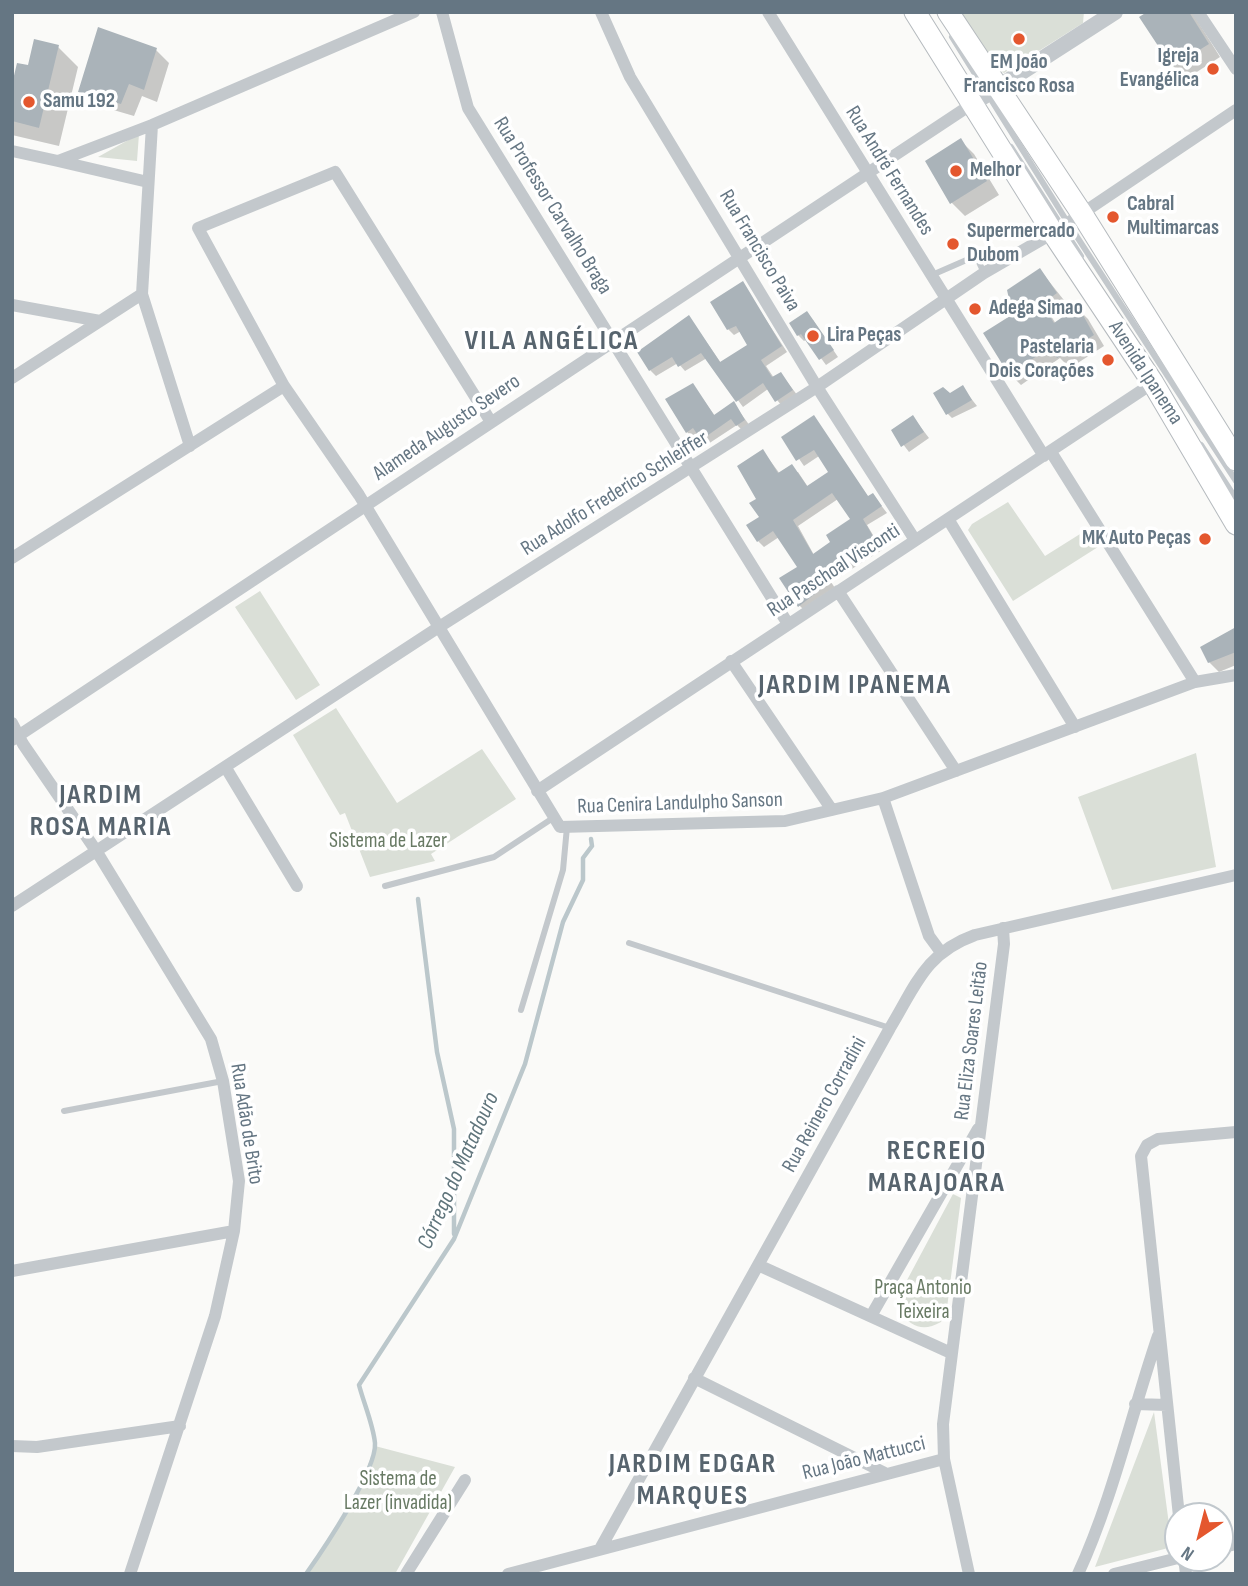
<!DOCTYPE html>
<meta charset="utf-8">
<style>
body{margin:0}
#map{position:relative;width:1248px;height:1586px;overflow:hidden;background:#fafaf8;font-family:"Sofia Sans Condensed",sans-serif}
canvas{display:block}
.frame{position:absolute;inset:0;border:14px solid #657683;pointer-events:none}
.north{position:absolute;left:1164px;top:1502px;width:70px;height:70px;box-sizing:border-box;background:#fff;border:2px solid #c1c8cd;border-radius:50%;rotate:215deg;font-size:19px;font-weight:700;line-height:28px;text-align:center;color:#657683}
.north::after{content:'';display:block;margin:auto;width:24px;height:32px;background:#e4572e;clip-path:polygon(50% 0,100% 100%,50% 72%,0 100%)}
</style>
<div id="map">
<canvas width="1248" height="1586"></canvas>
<div class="frame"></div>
<div class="north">N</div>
</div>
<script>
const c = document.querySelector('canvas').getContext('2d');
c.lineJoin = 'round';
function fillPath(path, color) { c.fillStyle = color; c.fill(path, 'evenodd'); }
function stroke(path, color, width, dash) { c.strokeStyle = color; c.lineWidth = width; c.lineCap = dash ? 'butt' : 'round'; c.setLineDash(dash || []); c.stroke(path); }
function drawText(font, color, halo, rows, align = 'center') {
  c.font = font + ' "Sofia Sans Condensed",sans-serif'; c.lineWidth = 7; c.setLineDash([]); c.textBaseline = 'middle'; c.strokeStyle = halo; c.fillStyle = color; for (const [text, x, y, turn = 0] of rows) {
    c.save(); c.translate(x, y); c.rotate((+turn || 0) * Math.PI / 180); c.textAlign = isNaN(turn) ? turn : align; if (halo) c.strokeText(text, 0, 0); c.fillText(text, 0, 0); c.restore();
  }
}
const green = new Path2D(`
 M956 12H1084L1083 23 1004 73 996 69Z
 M139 134 137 161 98 157Z
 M1008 502 1045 556 1088 529 1098 547 1013 601 968 530 972 524Z
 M260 591 320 685 296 700 235 607Z
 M336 708 397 803 482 749 516 799 431 854 435 861 370 877 345 813 340 815 293 735Z
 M1196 753 1216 867 1112 890 1078 797Z
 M953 1194 961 1198 947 1308 941 1322C923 1332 912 1327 899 1312L898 1297Z
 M1154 1412 1172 1547 1095 1567Z
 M375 1446 455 1467 395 1574H306C334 1534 360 1492 375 1446Z`);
const shadow = new Path2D(`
 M122 12H162V14H124Z
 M1151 12H1192L1220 57 1186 79 1173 66 1142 18Z
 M58 47 78 67 59 146 12 135V85L29 68Z
 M156 50 169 63 157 102 142 96 134 116 93 104 80 91Z
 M961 141 974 154 999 195 965 216 952 203 927 162Z
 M1040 270 1067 304 1051 316 1056 324 1077 308 1088 319 1104 346 1070 368 1060 358 1021 385 1010 374 1012 317Z
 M742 283 787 352 766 366 774 378 781 374 798 396 782 406 768 389 743 407 707 358 685 371 678 363 656 376 650 370 689 317 721 363 749 346 741 331 734 335 728 329Z
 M813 320 838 357 826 365 807 339 804 341 798 335Z
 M693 385 715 416 734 404 750 426 743 431 737 425 708 444 699 434 693 438 687 432Z
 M962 387 977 406 952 418 946 412 950 395Z
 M913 417 929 438 909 452 893 431Z
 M814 418 869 498 873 495 887 513 867 525 882 550 831 582 835 588 805 611 799 605 800 568 779 537 764 547 758 541 761 517 758 499 763 451 780 474 798 472 808 487 831 473 819 456 804 466 784 437ZM838 499 852 520 832 543 814 555 798 526Z
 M1236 629V665L1219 672 1209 662Z`);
const stream = new Path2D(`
 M418 899 437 1052 454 1129V1234
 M306 1574C323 1550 377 1470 375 1443 373 1424 364 1404 359 1385L454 1239 525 1064 563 922 583 880V858L592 846 591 839`);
const building = new Path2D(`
 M1147 12H1189L1209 44 1172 67 1139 17Z
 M98 27 157 48 144 90 129 84 121 104 78 92Z
 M34 39 59 45 39 128 12 121V84L17 63 28 65Z
 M961 138 987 181 950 204 925 161Z
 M1040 268 1057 293 1042 304 1054 323 1078 306 1094 335 1057 358 1050 347 1009 375 983 333 1010 316 1002 305 1009 299 1007 290Z
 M743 281 782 346 761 360 772 377 781 372 793 390 775 402 763 383 736 402 701 353 678 367 672 357 649 371 637 352 689 315 720 362 747 345 736 326 727 330 710 302Z
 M807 311 834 350 819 360 801 334 797 336 789 323Z
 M693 383 714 415 734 401 745 420 736 426 731 419 701 440 693 428 686 433 665 399Z
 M963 385 972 400 946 415 933 393 943 387 950 393Z
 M814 415 868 496 873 493 882 506 863 519 877 543 826 575 830 582 798 607 779 578 797 567 773 531 757 542 746 525 759 517 749 503 756 499 737 466 763 449 778 473 792 464 807 486 828 472 814 450 796 461 781 437ZM832 493 850 519 826 535 830 542 813 554 793 520Z
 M913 415 924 432 901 447 891 430Z
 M1236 627V652L1208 663 1200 647Z`);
const service = new Path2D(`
 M952 37 1068 223 1236 481
 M1011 147 1081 256
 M932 275 971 258 978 260 984 273
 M1201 445 1236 499
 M385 886 494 857 553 818
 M629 943 890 1028
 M521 1010 563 870 567 827
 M64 1111 223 1081`);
const minor = new Path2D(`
 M442 12 468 108 788 624
 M601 12 630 77 817 387 915 540
 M768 12 1044 456
 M1198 12 1236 69
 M152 125 142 294 190 446
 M12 151 58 161 152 125 414 12
 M58 161 148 182
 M12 305 100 321
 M12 378 142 294
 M491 422 335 172 198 228 284 386 359 495 560 827 785 821 883 798 1195 682 1236 675
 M1051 452 1195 682
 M948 519 1075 727
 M12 558 284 386
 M838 591 956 771
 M731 661 832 810
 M12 723 23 744 97 852 211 1039 223 1081 239 1181 234 1231 215 1316 130 1574
 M12 740 972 104
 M226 768 297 886
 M537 791 1153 383
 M883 798 929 936 940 951
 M12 906 439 627 817 387 984 273 1053 233 1236 110
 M758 1265 951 1353
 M12 1271 234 1231
 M871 1316 978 1129
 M694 1378 885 1473
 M1135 1404 1167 1405
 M12 1446 37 1447 180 1426
 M1179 1516 1141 1156 1147 1145 1158 1139 1236 1132
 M1220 1548 1236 1544
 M600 1549 890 1028C916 985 925 953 975 935L1236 875
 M1184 1558 1186 1574
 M406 1574 465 1480
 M508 1574 944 1459
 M969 1574 944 1459 943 1424 1004 944 1003 928
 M1078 1574C1113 1498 1131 1415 1158 1336
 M1114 1574 1178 1558`);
const tertiary = new Path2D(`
 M972 104 1115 12`);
const primary = new Path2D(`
 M915 12 1053 233 1153 383 1236 524
 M948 12 1082 214 1236 460`);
const markers = [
 [1019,39,7,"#e4572e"],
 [1213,69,7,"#e4572e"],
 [29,102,7,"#e4572e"],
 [956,171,7,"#e4572e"],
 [1113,217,7,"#e4572e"],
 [953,244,7,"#e4572e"],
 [975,309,7,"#e4572e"],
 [813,336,7,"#e4572e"],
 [1108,360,7,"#e4572e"],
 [1205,539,7,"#e4572e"]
];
const poiNames = [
 ["Igreja",1199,57,"right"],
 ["Evangélica",1199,81,"right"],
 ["EM João",1019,63,"center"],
 ["Francisco Rosa",1019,87,"center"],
 ["Samu 192",43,102],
 ["Melhor",970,171],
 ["Cabral",1127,205],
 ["Multimarcas",1127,229],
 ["Supermercado",967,232],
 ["Dubom",967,256],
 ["Adega Simao",989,309],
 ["Lira Peças",827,336],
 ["Pastelaria",1094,348,"right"],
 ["Dois Corações",1094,372,"right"],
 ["MK Auto Peças",1191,539,"right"]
];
const streetNames = [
 ["Rua André Fernandes",889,171,58],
 ["Rua Professor Carvalho Braga",552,206,58],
 ["Rua Francisco Paiva",759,251,59],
 ["Avenida Ipanema",1145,373,57],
 ["Alameda Augusto Severo",447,428,-34],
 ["Rua Adolfo Frederico Schleiffer",615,494,-32],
 ["Rua Paschoal Visconti",834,571,-33],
 ["Rua Cenira Landulpho Sanson",680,804,-2],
 ["Rua Eliza Soares Leitão",972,1041,-83],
 ["Rua Reinero Corradini",825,1105,-61],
 ["Rua Adão de Brito",246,1124,81],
 ["Rua João Mattucci",864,1459,-14]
];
const parkNames = [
 ["Sistema de Lazer",388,842],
 ["Praça Antonio",923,1289],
 ["Teixeira",923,1313],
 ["Sistema de",398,1480],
 ["Lazer (invadida)",398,1504]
];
const waterNames = [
 ["Córrego do Matadouro",459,1171,-66]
];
const districtNames = [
 ["VILA ANGÉLICA",552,342],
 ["JARDIM IPANEMA",855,686],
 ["JARDIM",101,796],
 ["ROSA MARIA",101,828],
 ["RECREIO",937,1152],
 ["MARAJOARA",937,1184],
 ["JARDIM EDGAR",693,1465],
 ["MARQUES",693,1497]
];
fillPath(green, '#dadfd7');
fillPath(shadow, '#0003');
stroke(stream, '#bbc7cb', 4.5);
fillPath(building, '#aab3b9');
stroke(primary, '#b5babe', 23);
stroke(service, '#c3c8cc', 6);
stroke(minor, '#c3c8cc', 12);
stroke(tertiary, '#c3c8cc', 16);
stroke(primary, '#fff', 21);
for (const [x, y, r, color] of markers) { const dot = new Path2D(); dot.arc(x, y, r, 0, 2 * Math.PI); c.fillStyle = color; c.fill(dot); stroke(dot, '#fff', 2.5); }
drawText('bold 21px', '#657683', '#fff', poiNames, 'left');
drawText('21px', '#657683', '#fff', streetNames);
drawText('21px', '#687a64', '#fff', parkNames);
drawText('italic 23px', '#60757c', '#fff', waterNames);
c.letterSpacing = '2px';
drawText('bold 28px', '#57646e', '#fff', districtNames);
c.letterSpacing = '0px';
</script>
